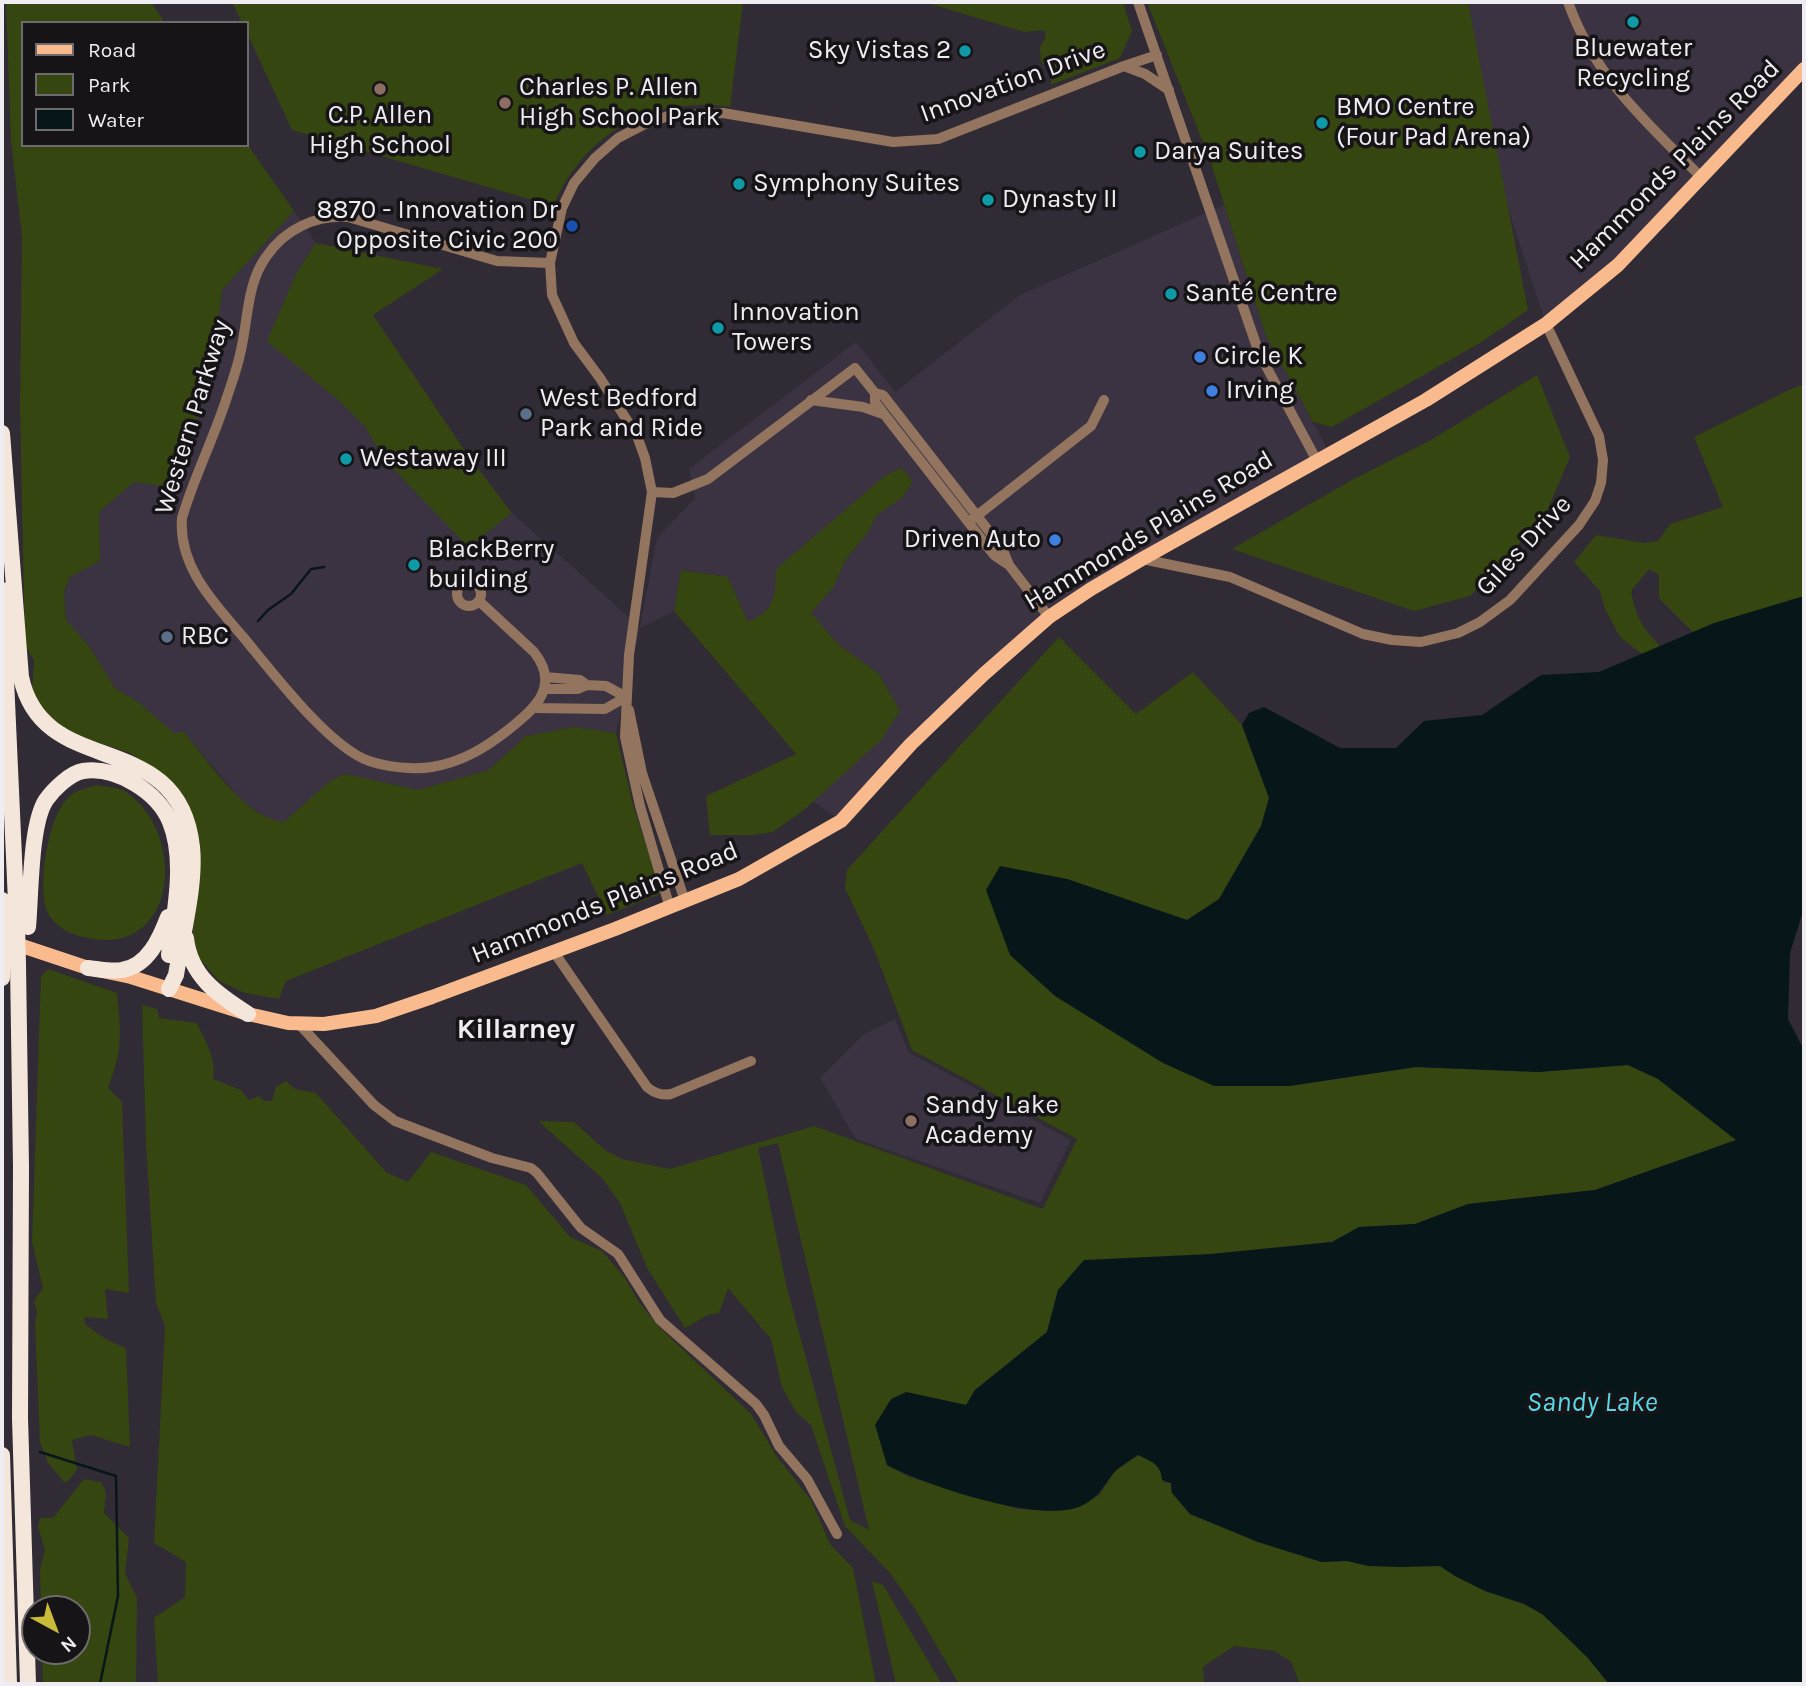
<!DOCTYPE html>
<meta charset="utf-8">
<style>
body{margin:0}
#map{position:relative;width:1806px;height:1686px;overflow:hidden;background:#302b34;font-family:Karla,sans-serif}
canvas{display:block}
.frame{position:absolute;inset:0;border:4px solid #f0edf2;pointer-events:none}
.legend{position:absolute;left:21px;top:21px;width:228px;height:126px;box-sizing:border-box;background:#171418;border:2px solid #6e6b6f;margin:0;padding:9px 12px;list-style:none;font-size:21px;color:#f0edf2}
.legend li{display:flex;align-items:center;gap:14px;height:35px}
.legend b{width:35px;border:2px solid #6e6b6f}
.north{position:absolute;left:21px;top:1595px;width:70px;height:70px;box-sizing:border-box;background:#171418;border:2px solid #6e6b6f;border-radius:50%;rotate:139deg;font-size:19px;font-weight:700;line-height:28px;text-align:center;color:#f0edf2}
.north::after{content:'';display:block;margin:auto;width:24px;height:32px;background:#caba39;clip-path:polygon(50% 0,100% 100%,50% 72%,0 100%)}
</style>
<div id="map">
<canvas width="1806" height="1686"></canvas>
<div class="frame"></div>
<ul class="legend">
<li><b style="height:9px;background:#f9bb8e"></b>Road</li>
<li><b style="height:19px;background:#354610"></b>Park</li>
<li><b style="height:19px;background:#071719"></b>Water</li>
</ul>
<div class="north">N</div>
</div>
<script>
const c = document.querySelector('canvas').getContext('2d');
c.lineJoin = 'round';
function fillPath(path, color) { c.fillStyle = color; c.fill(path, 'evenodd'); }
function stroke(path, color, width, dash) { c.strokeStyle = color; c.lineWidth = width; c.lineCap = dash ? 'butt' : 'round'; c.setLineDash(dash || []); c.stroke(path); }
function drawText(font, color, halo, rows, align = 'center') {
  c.font = font + ' Karla,sans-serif'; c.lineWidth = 7; c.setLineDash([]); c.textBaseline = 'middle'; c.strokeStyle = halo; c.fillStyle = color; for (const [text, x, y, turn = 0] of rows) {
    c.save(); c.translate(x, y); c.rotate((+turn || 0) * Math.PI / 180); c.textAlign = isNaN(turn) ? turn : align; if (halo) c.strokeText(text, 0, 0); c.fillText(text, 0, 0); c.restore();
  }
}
const built = new Path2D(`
 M1467 2H1804V69L1702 178 1546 324 1504 196Z
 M1224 205 1266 336 1329 452 1049 617 841 821 813 801 900 711 879 674 838 644 811 613 834 586 846 559 869 531 876 516 904 496 913 481 901 468 886 476 845 512 761 616 748 622 728 577 681 570 674 611 640 628 616 733 574 727 526 736 489 770 418 790 346 774 331 780 285 822 271 821 240 799 183 731 175 735 138 702 115 688 89 646 66 620 64 593 70 577 100 560 99 512 134 482 214 358 222 290 294 211 316 243 297 272 337 399 364 425 384 459 468 546 512 513 640 627 657 538 695 498 689 469 856 342 895 392 1020 295Z
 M895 1019 908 1052 1071 1140 1040 1203 856 1139 820 1078 864 1034Z`);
const green = new Path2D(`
 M6 2H151L165 23H23V145L247 144 294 211 222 290 214 358 177 488 134 482 99 512 100 561 70 577 64 592 66 620 89 646 115 688 138 702 175 734 183 731C208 760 244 818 284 822L331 780 346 774 418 790 489 770 526 736 574 727 616 733 633 805 662 893 607 915 582 863 286 981 279 999 245 993 219 981 197 956 191 920 200 855 194 819 181 796 162 775 130 753 88 739 48 722 32 694 34 660 25 646 20 408 22 237 11 141Z
 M232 2H743L730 107C650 96 585 133 553 206L292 130 247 33V23H242Z
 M924 2H1123L1132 31 1120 58 1051 85V70L1041 62 1040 47 1046 37 1044 30 1024 32Z
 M1147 2H1468L1528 310 1480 343 1332 427 1313 422 1266 336 1210 160Z
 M316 243 443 269 373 315 467 454 512 513 468 547 384 459 364 425 337 399 267 341 297 272Z
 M1537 375 1570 457 1545 516 1470 596 1414 611 1232 549 1350 481 1431 440Z
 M1804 384V604L1696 635 1659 598V575L1649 569 1631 591C1636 618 1643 629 1663 649L1647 658 1620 637 1605 609 1600 591 1574 562 1596 535 1644 543 1658 541 1670 524 1723 507 1694 437 1789 390Z
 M901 468 913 481 904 496 876 516 869 531 846 559 834 586 811 613 838 644 879 674 900 711 881 740 805 809 773 832 753 835H710L706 796 796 754 674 611 681 570 728 577 748 622C776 609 775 597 776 569L886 475Z
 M1059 637 1136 714 1193 672 1242 725 1269 798 1261 826 1219 899 1187 920 1067 879 1214 1086H1289L1416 1067 1538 1072 1628 1065 1658 1079 1736 1140 1595 1190 1468 1204 1415 1224 1359 1227 1332 1242 1211 1254 1058 1290 1047 1332 975 1390 966 1405 906 1392 887 1465 909 1477 1018 1509 1058 1511 1099 1496 1114 1472 1138 1455 1158 1465 1165 1483H1171V1491L1190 1514 1258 1542 1321 1562 1347 1561 1399 1567 1440 1566 1455 1576 1485 1591 1524 1604 1542 1614 1557 1628 1587 1657 1609 1684H1300L1291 1662 1275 1651 1234 1646 1203 1667 1204 1684H959L914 1607 890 1573 845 1526 811 1425 796 1412 782 1387 771 1339 728 1288 719 1313 708 1315 685 1328 647 1268 620 1203 602 1178 538 1121 574 1122 605 1150 622 1159 670 1169 814 1126 1043 1209 1077 1139 912 1050 874 949 845 888 847 870ZM778 1143 869 1530 850 1520 787 1288 758 1148Z
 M96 785C105 787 119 787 126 792 189 835 177 961 84 937 70 934 53 926 47 911 37 884 48 813 71 795 77 790 88 788 96 785Z
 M48 969 117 993C121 1033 123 1049 108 1088L122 1102 129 1293 105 1289 108 1319 84 1317 85 1324 107 1340 126 1348 130 1447 91 1435 72 1440 77 1470 67 1482H64L48 1463 40 1442 35 1324 37 1313 34 1301 43 1288 32 1242 41 976Z
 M142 1005 157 1009 159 1018 197 1023C205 1041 217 1059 213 1079L241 1090 249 1100 259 1096 264 1101H272L276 1087 286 1081 295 1089 316 1093 387 1173 408 1182 431 1152 526 1185 570 1237 602 1251 625 1278 639 1302 659 1327 751 1414 777 1457 811 1500 830 1544 853 1568 876 1684H158L154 1618 185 1597 186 1562 154 1543 165 1326 156 1303 146 1143Z
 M84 1479 101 1482 106 1492 104 1513 129 1538 125 1573 137 1598 136 1684H43L42 1651H77V1609H41L40 1569 45 1550 38 1527 40 1518H53Z
 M872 1581 883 1585 942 1684H896Z`);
const water = new Path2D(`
 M1804 596V908L1790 953 1788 1019 1804 1050V1684H1609L1587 1657 1557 1628 1542 1614 1524 1604 1485 1591 1455 1576 1440 1566 1399 1567 1368 1566 1347 1561 1322 1562 1258 1542 1190 1514 1172 1493 1171 1483 1162 1480C1161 1464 1151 1461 1138 1455 1130 1461 1118 1467 1112 1475 1102 1488 1099 1497 1083 1505 1044 1526 925 1485 887 1465L875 1425 891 1399 906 1392 966 1405 975 1390 1047 1332 1058 1290 1084 1260 1211 1254 1332 1242 1359 1227 1415 1224 1468 1204 1595 1190 1736 1140 1658 1079 1628 1065 1538 1072 1416 1067 1289 1086H1214L1163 1063 1055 996 1010 955 986 890 1000 866 1067 879 1187 920 1219 899 1261 826 1269 798 1242 725 1249 713 1264 707 1340 748H1396L1424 721 1482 715 1541 675 1599 672 1714 623Z`);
const stream = new Path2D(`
 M258 621 268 610 291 594 311 569 324 567
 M40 1452 116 1476 118 1596 100 1684`);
const minor = new Path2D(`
 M1138 2 1259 353 1316 459
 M1568 2C1595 78 1647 123 1702 178
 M1124 66 1145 74 1169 90
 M875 393V402L884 414 994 555 1009 565 1049 617
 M811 400 863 407 883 414
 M652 492 673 493 708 479 855 368 875 393 883 395 1002 548 1009 565
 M974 518 1091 426 1104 400
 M1142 559 1230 577 1363 634 1392 640 1421 642 1458 633 1480 622 1510 600 1579 525 1595 501 1601 483 1603 460 1599 436 1546 324
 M457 594a12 12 0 1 1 24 0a12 12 0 1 1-24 0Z
 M479 601 534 652C561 686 535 709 508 730 485 748 462 762 432 767 413 770 387 767 369 761 329 747 272 672 244 638 215 604 178 567 182 518 194 477 214 438 227 397 232 382 238 366 241 350 248 320 247 283 266 257 285 229 315 215 348 217L497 261 550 263
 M545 677 580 680 587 685
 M545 689H578L587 685 606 686 626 697
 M536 708 605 709 626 697
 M629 710 642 773 685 901
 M670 908 640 806 625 737 629 655 652 492 645 458 637 436 600 378 574 343 552 295 550 263 562 208 574 183 595 158 618 138 643 125 668 116 723 113 893 142 938 139 1124 66 1157 55
 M554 952 647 1087C654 1093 661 1096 671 1094L751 1061
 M299 1024 374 1105 395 1121 492 1158 531 1168 537 1173 581 1228 618 1254 660 1320 756 1404 764 1415 779 1446 807 1479 837 1534`);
const major = new Path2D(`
 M10 942 88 968 131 977 248 1014 288 1023 324 1024 376 1016 432 997 615 929 739 879 841 821 911 744 984 674 1049 617 1091 589 1142 559 1426 400 1546 324 1618 265 1804 69`);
const highway = new Path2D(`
 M2 433 21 677C43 782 179 725 192 847 196 885 182 936 176 975L169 989
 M2 590 17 924
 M2 900 3 919
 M28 927C31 896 30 824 46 800 53 790 70 773 83 771 116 766 158 792 170 822 186 860 174 915 169 955
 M186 938C190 976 218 995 248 1014
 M18 965 21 1167 20 1418 28 1684
 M88 968C98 969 112 972 122 970 148 966 160 938 168 917
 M2 978V960
 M2 1455 9 1684`);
const highwayBridge = new Path2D(`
 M17 924 18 965
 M2 960 3 919`);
const markers = [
 [1633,22,7,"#0f9aa8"],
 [965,51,7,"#0f9aa8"],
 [380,89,7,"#8d6e63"],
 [505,103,7,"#8d6e63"],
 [1322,123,7,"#0f9aa8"],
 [1140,152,7,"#0f9aa8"],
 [739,184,7,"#0f9aa8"],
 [988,200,7,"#0f9aa8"],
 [572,226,7,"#1a4fb4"],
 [1171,294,7,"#0f9aa8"],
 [718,328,7,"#0f9aa8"],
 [1200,357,7,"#3f7fe0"],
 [1212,391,7,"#3f7fe0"],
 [526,414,7,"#5c6f8a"],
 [346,459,7,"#0f9aa8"],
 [1055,540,7,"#3f7fe0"],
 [414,565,7,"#0f9aa8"],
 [167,637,7,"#5c6f8a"],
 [911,1121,7,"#8d6e63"]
];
const poiNames = [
 ["Bluewater",1633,49,"center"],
 ["Recycling",1633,79,"center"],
 ["Sky Vistas 2",951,51,"right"],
 ["Charles P. Allen",519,88],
 ["High School Park",519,118],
 ["BMO Centre",1336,108],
 ["(Four Pad Arena)",1336,138],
 ["C.P. Allen",380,116,"center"],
 ["High School",380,146,"center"],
 ["Darya Suites",1154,152],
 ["Symphony Suites",753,184],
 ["Dynasty II",1002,200],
 ["8870 - Innovation Dr",558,211,"right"],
 ["Opposite Civic 200",558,241,"right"],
 ["Santé Centre",1185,294],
 ["Innovation",732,313],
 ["Towers",732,343],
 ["Circle K",1214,357],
 ["Irving",1226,391],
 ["West Bedford",540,399],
 ["Park and Ride",540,429],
 ["Westaway III",360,459],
 ["Driven Auto",1041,540,"right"],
 ["BlackBerry",428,550],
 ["building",428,580],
 ["RBC",181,637],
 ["Sandy Lake",925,1106],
 ["Academy",925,1136]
];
const streetNames = [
 ["Innovation Drive",1013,82,-20],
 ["Hammonds Plains Road",1675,165,-45],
 ["Western Parkway",193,417,-73],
 ["Hammonds Plains Road",1149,531,-31],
 ["Giles Drive",1524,546,-47],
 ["Hammonds Plains Road",605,903,-22]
];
const neighbourhoodNames = [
 ["Killarney",516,1030]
];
const waterNames = [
 ["Sandy Lake",1592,1403]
];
fillPath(built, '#3b3341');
fillPath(green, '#354610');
fillPath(water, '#071719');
stroke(stream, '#071719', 2.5);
stroke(minor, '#92745f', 10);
stroke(major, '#f9bb8e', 14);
stroke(highway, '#f5e6db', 16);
stroke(highwayBridge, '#f5e6db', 16);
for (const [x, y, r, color] of markers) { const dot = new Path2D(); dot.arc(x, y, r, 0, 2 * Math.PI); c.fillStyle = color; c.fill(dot); stroke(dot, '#171418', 2.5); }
drawText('26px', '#f0edf2', '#171418', poiNames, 'left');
drawText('26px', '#f0edf2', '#171418', streetNames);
drawText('bold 28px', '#f0edf2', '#171418', neighbourhoodNames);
drawText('italic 28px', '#59d7e4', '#171418', waterNames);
</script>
